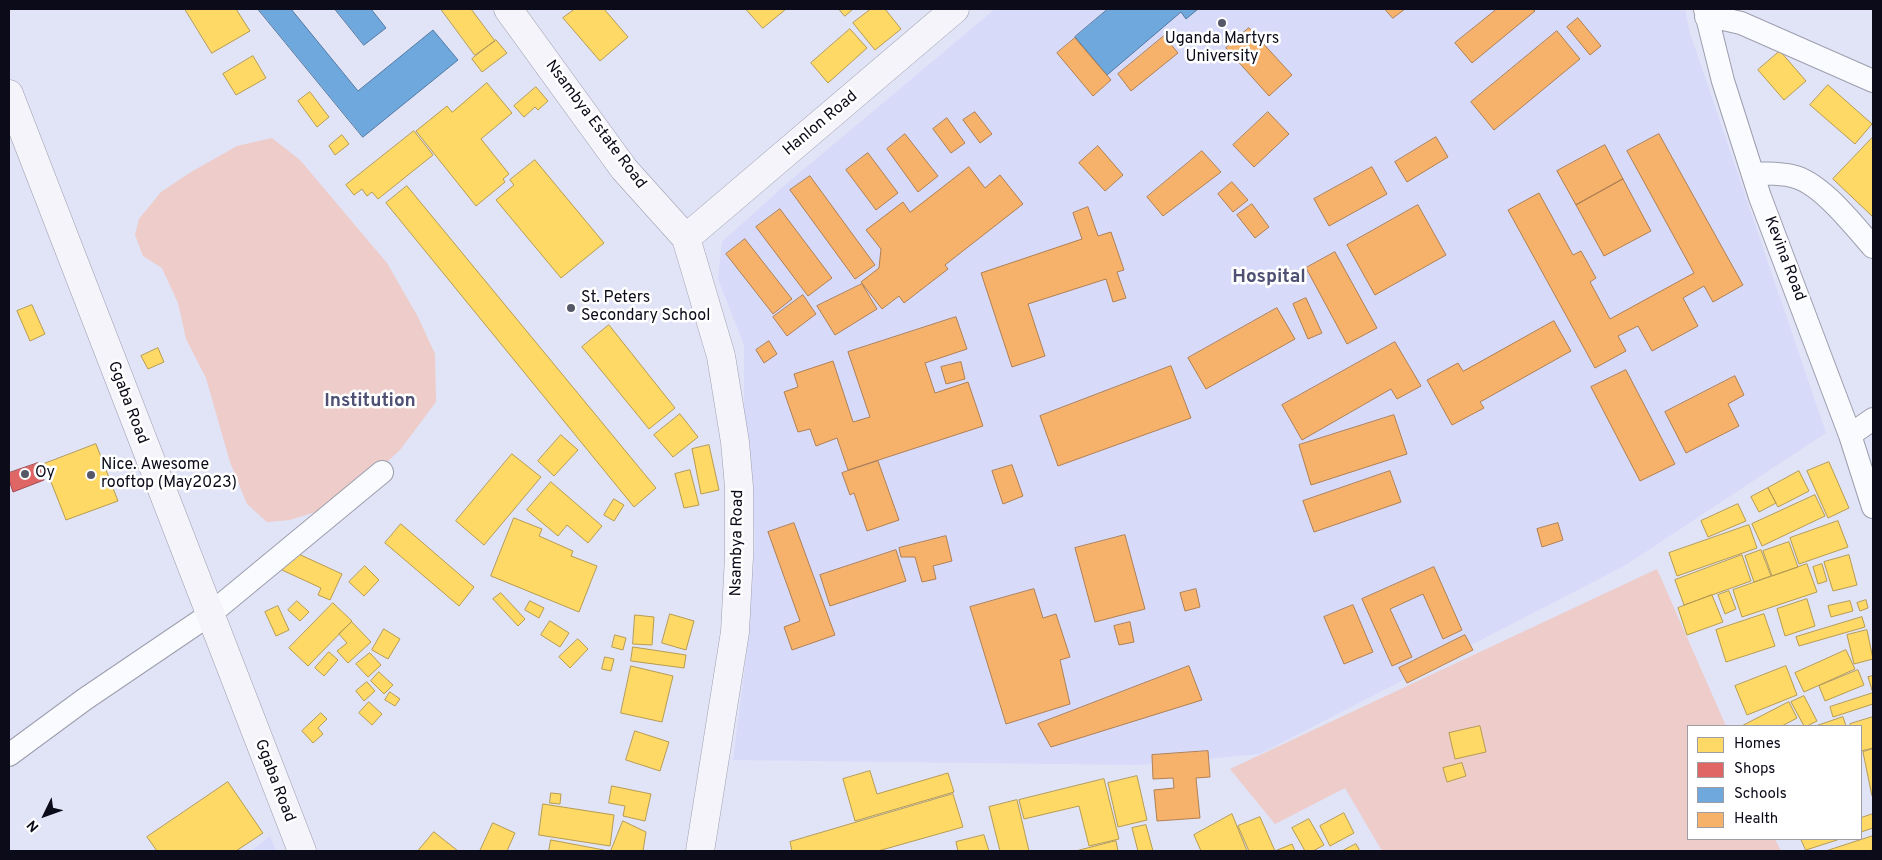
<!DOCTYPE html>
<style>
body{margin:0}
#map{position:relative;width:1882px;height:860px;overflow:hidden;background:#e1e3f7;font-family:Overpass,sans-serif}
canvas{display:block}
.frame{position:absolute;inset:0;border:10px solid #0b0b1a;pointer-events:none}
.legend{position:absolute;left:1687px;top:725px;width:175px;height:115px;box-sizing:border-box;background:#fff;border:1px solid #9d9da3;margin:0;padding:6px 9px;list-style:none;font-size:15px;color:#0b0b1a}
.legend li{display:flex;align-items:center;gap:10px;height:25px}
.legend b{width:25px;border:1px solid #9d9da3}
.north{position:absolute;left:20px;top:790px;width:50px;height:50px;-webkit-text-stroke:4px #fff;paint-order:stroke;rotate:228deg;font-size:14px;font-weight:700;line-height:20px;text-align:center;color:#0b0b1a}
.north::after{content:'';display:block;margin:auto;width:18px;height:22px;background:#0b0b1a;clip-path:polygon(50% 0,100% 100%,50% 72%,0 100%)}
</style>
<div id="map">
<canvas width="1882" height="860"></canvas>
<div class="frame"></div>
<ul class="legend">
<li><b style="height:14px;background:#ffd966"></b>Homes</li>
<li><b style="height:14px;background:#e06666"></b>Shops</li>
<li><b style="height:14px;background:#6fa8dc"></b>Schools</li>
<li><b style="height:14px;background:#f6b26b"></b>Health</li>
</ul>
<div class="north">N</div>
</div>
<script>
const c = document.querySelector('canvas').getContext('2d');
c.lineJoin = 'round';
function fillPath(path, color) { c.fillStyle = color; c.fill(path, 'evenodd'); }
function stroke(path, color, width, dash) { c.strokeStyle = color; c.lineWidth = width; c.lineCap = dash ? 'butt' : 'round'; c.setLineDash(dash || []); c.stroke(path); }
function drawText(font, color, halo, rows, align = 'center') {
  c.font = font + ' Overpass,sans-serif'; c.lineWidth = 5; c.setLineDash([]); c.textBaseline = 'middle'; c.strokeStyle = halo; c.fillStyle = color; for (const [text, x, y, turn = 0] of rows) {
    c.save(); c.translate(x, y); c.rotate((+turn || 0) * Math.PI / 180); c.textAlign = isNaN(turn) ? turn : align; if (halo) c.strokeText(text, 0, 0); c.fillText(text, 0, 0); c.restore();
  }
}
const built = new Path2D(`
 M995 9H1685L1690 33 1826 433 1624 566 1260 754 1139 765 733 760 748 642 755 543 753 485 744 448V345L718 279 722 242 785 185Z
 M270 836 276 851H251Z`);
const green = new Path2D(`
 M272 138 300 160 387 263 418 317 435 354 436 402 400 450 341 504 290 520 267 522 247 504 230 462 206 378 186 339 178 303 162 268 143 256 135 235 139 219 161 192 191 172 237 146Z
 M1657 569 1726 726H1688V839H1775L1781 851H1382L1345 788 1275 824 1230 769Z`);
const homes = new Path2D(`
 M185 9H236L250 31 212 53Z
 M441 9H471L495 41 475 55Z
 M575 9H604L628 37 600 61 563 18Z
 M746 9H786L763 28Z
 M839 9H853L845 16Z
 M871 9H885L901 29 875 50 853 23Z
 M850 29 867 48 828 83 811 63Z
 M496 40 507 53 482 72 472 59Z
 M1780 51 1806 81 1784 100 1758 70Z
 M253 56 266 78 236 95 223 74Z
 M487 83 512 113 481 139 509 174 503 179 505 182 476 206 416 131 447 106 452 112Z
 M1828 85 1872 124 1855 144 1810 105Z
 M536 87 548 101 538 110 535 107 524 117 514 106Z
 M310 92 329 117 317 127 298 101Z
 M414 131 433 155 378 199 372 192 367 196 362 189 354 195 346 185Z
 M342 135 349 144 335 155 329 146Z
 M1873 137V217L1833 179Z
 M535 160 604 243 561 278 496 200 514 185 510 180Z
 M407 186 656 488 634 507 386 203Z
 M32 305 45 334 30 341 17 311Z
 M609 325 675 408 649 429 582 347Z
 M158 348 164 362 148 369 141 356Z
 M680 414 698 437 673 457 654 435Z
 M561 435 578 450 554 476 538 461Z
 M96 444 118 501 66 520 44 464Z
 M709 445 719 490 701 494 692 449Z
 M512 454 541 477 484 545 456 521Z
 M1829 462 1849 508 1828 518 1807 471Z
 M690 470 699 505 684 508 675 474Z
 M1799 471 1809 491 1778 507 1768 488Z
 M551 482 602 526 588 543 567 525 558 536 527 510Z
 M1768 488 1776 503 1759 512 1751 497Z
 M1815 495 1825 516 1762 546 1752 524Z
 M614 499 624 505 614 521 604 515Z
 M1738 504 1746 521 1708 537 1701 521Z
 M514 518 542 529 539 536 573 551 571 556 597 566 579 612 491 576Z
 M1838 521 1848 547 1799 564 1790 538Z
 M401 524 474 587 459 606 385 543Z
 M1749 525 1757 548 1677 576 1669 553Z
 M1789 542 1798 567 1772 576 1763 551Z
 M1761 550 1771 576 1754 582 1745 556Z
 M292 551 342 574 330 600 318 595 321 588 282 570Z
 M1742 555 1751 581 1684 605 1675 580Z
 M1849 555 1857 585 1833 591 1824 562Z
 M1807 564 1817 592 1742 617 1733 590Z
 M1822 564 1827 581 1818 584 1813 567Z
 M365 566 379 580 364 596 349 582Z
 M1729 591 1736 609 1725 614 1718 595Z
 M501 593 525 619 518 626 493 599Z
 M1712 595 1723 622 1687 635 1678 608Z
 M1807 599 1815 626 1785 636 1777 609Z
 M1866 600 1868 608 1860 611 1857 603Z
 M297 601 309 612 300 621 288 610Z
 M530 601 544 608 539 618 525 610Z
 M1850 601 1853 611 1831 617 1828 606Z
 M333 603 352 621 308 666 289 648Z
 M278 606 289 630 276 636 265 612Z
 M670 614 694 621 686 650 662 643Z
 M1764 614 1775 646 1726 662 1716 630Z
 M635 615 654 617 652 645 633 644Z
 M1862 617 1865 627 1799 646 1796 637Z
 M550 621 569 633 560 647 541 635Z
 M352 622 371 642 348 663 337 651 347 643 339 634Z
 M384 629 400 639 388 659 372 650Z
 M1867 630 1873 659 1854 664 1847 635Z
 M615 635 626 638 623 650 612 647Z
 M578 639 588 649 570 668 559 657Z
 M633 647 686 655 684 668 631 661Z
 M1846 650 1855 669 1804 692 1795 673Z
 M329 652 338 660 324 676 315 668Z
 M370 653 381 665 368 677 356 664Z
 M605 657 614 659 611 671 602 669Z
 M631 666 673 676 662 722 621 713Z
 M1786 666 1797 695 1747 715 1735 686Z
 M1858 670 1864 685 1825 701 1819 686Z
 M379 672 393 685 384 694 371 681Z
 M1873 676V693L1868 677Z
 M367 682 375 691 364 701 356 691Z
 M390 692 400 699 395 706 385 700Z
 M1873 693V704L1833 717 1830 707Z
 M1804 696 1817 721 1807 726H1804L1791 702Z
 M369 702 382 714 372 725 359 713Z
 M1789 702 1797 718 1782 726H1742Z
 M321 713 327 719 318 728 323 734 313 743 302 731Z
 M1843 717 1846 726H1816Z
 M1873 717V748L1861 751V726H1850V724Z
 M1480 726 1486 752 1455 759 1449 733Z
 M635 731 669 742 660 771 626 760Z
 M1873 749V796H1872L1863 752Z
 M1462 763 1466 776 1447 782 1443 768Z
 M870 771 877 794 948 773 954 792 855 821 843 779Z
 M1137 776 1147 820 1118 827 1108 783Z
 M1104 779 1119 839 1089 846 1079 806 1024 819 1019 800Z
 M228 782 263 833 236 851H157L147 837Z
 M612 786 651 794 645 821 623 816 625 806 609 803Z
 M551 793 561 794 560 804 550 803Z
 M953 794 963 827 878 851H792L790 842Z
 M1017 800 1029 851H1000L989 807Z
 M543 804 614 815 610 846 539 835Z
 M1344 813 1354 833 1330 846 1320 826Z
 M1232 814 1247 851H1201L1194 835Z
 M1873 814V828L1861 832V818Z
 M1260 817 1275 851 1292 844 1295 851H1249L1238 826Z
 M1309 819 1324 845 1313 851H1305L1292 828Z
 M623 821 646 832 643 851H611Z
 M493 823 515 833 507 851H480Z
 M1146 825 1153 851H1138L1132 828Z
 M434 832 458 851H418Z
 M984 835 989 851H958L956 842Z
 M1873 836V850L1868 851H1826Z
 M1801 839H1840L1806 850Z
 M551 840 604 850 603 851H549Z
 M1116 841 1118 851H1076Z
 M1356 844 1360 851H1342Z`);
const shops = new Path2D(`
 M38 463 44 480 13 492 9 480V473Z`);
const schools = new Path2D(`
 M258 9H291L358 91 433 30 458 60 363 137Z
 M335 9H371L386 28 364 45Z
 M1108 9H1198L1186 19 1181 12 1107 75 1075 37Z`);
const health = new Path2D(`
 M1385 9H1405L1393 18Z
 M1497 9H1532L1535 11 1472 63 1455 43Z
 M1578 18 1601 46 1590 55 1567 27Z
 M1249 28 1292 75 1269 96 1226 48Z
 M1557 31 1580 59 1494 130 1471 102Z
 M1164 36 1178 53 1131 91 1118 74Z
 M1075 38 1111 80 1093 96 1057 53Z
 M975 112 992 134 980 143 963 120Z
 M1268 112 1289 134 1254 167 1233 145Z
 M947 118 965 143 951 153 933 129Z
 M905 134 938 176 918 192 887 149Z
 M1659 134 1743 285 1713 302 1704 286 1683 298 1698 326 1652 351 1638 326 1618 336 1626 351 1595 368 1508 210 1539 193 1573 255 1581 251 1596 278 1590 282 1610 319 1694 273 1627 151Z
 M1436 137 1448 157 1407 182 1395 162Z
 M1605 145 1623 179 1576 205 1557 171Z
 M1098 146 1123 175 1105 191 1079 163Z
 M1202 151 1221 172 1163 216 1147 197Z
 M868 153 898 193 876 210 846 170Z
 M969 167 985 188 1000 175 1023 204 945 265 948 269 904 303 899 296 882 309 861 282 879 268 881 249 866 230 903 202 910 212Z
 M1372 167 1387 194 1329 226 1314 199Z
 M810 176 875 265 855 279 790 190Z
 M1623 179 1651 231 1604 256 1576 205Z
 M1232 182 1248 200 1233 212 1218 194Z
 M1252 204 1269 227 1255 238 1237 215Z
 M1418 205 1446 255 1375 295 1347 245Z
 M1088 207 1098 236 1111 232 1124 270 1117 272 1126 298 1113 302 1106 279 1028 304 1045 356 1012 367 981 273 1082 239 1073 213Z
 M780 209 832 278 808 296 756 227Z
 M745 239 792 299 773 314 726 254Z
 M1335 252 1377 328 1347 344 1306 268Z
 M862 284 877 309 835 335 817 306Z
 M803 295 816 314 787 336 773 317Z
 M1306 298 1322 333 1308 339 1293 304Z
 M1277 308 1295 339 1206 389 1188 358Z
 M956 317 967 349 925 363 935 393 968 382 983 426 848 470 837 438 816 446 810 429 798 432 784 392 798 387 794 374 833 361 853 422 870 417 848 352Z
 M1554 321 1571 351 1480 402 1484 408 1452 425 1427 380 1458 363 1463 371Z
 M769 341 777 354 764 363 756 350Z
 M1395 342 1421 386 1397 399 1391 389 1302 440 1282 405Z
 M961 362 965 379 946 384 941 367Z
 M1171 366 1191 418 1058 466 1040 416Z
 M1626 370 1675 464 1640 481 1591 387Z
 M1735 376 1744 395 1728 404 1739 426 1686 453 1665 412Z
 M1394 415 1407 454 1311 485 1299 445Z
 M878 461 899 520 867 531 854 493 850 495 842 473Z
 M1012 465 1023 496 1003 504 992 471Z
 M1390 471 1401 502 1314 532 1303 501Z
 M794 523 835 635 792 650 784 627 800 621 768 532Z
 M1558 523 1563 540 1542 547 1537 529Z
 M1125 535 1145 609 1095 622 1075 548Z
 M946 536 952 561 933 566 936 579 922 582 915 557H901L899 548Z
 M896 550 906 581 830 606 820 575Z
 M1434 567 1462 630 1443 639 1423 594 1390 609 1412 657 1392 666 1362 599Z
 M1034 589 1043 618 1056 614 1070 657 1060 660 1070 704 1006 724 970 607Z
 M1196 589 1200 607 1185 611 1180 593Z
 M1353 605 1373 652 1344 664 1324 617Z
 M1130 622 1134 642 1119 645 1114 626Z
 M1465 635 1473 650 1407 683 1399 668Z
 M1189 666 1202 700 1051 747 1038 724Z
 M1208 751 1210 777 1196 778 1200 818 1157 821 1154 790 1174 788 1173 778 1153 779 1152 755Z`);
const street = new Path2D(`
 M1705 9 1723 81 1760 197 1850 435 1873 507
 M1706 17 1719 18 1741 23 1873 81
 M1753 173C1765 174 1780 173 1792 176 1821 182 1854 226 1873 247
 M1850 435 1873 419
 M9 755 85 699 209 615 382 472`);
const secondary = new Path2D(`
 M508 9 624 169 686 238 721 356 735 442 739 487V557L735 632 700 851
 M9 94 302 851
 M686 238 955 9`);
const markers = [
 [1222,23,5,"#565767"],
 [571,308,5,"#565767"],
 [25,474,5,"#565767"],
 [91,475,5,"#565767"]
];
const poiNames = [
 ["Uganda Martyrs",1222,40,"center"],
 ["University",1222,58,"center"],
 ["St. Peters",581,299],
 ["Secondary School",581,317],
 ["Nice. Awesome",101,466],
 ["rooftop (May2023)",101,484],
 ["Oy",35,474]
];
const streetNames = [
 ["Hanlon Road",821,124,-40],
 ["Nsambya Estate Road",595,125,53],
 ["Kevina Road",1784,259,69],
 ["Ggaba Road",127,403,69],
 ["Nsambya Road",738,543,-89],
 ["Ggaba Road",274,781,69]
];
const quarterNames = [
 ["Hospital",1269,278],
 ["Institution",370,402]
];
fillPath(built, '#d8dafa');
fillPath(green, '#edccc9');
fillPath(homes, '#ffd966');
stroke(homes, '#b69b4f', 1);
fillPath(shops, '#e06666');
stroke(shops, '#a04b4f', 1);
fillPath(schools, '#6fa8dc');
stroke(schools, '#5179a2', 1);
fillPath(health, '#f6b26b');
stroke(health, '#b08053', 1);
stroke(street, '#9d9eae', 24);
stroke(secondary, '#9d9eae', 29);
stroke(street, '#fafbfe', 22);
stroke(secondary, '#f4f4fa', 28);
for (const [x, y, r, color] of markers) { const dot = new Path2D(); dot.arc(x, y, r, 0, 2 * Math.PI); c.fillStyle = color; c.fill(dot); stroke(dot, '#fff', 2); }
drawText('16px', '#0b0b1a', '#fff', poiNames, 'left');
drawText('16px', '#0b0b1a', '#fff', streetNames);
drawText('bold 19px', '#4e5074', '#fff', quarterNames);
</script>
